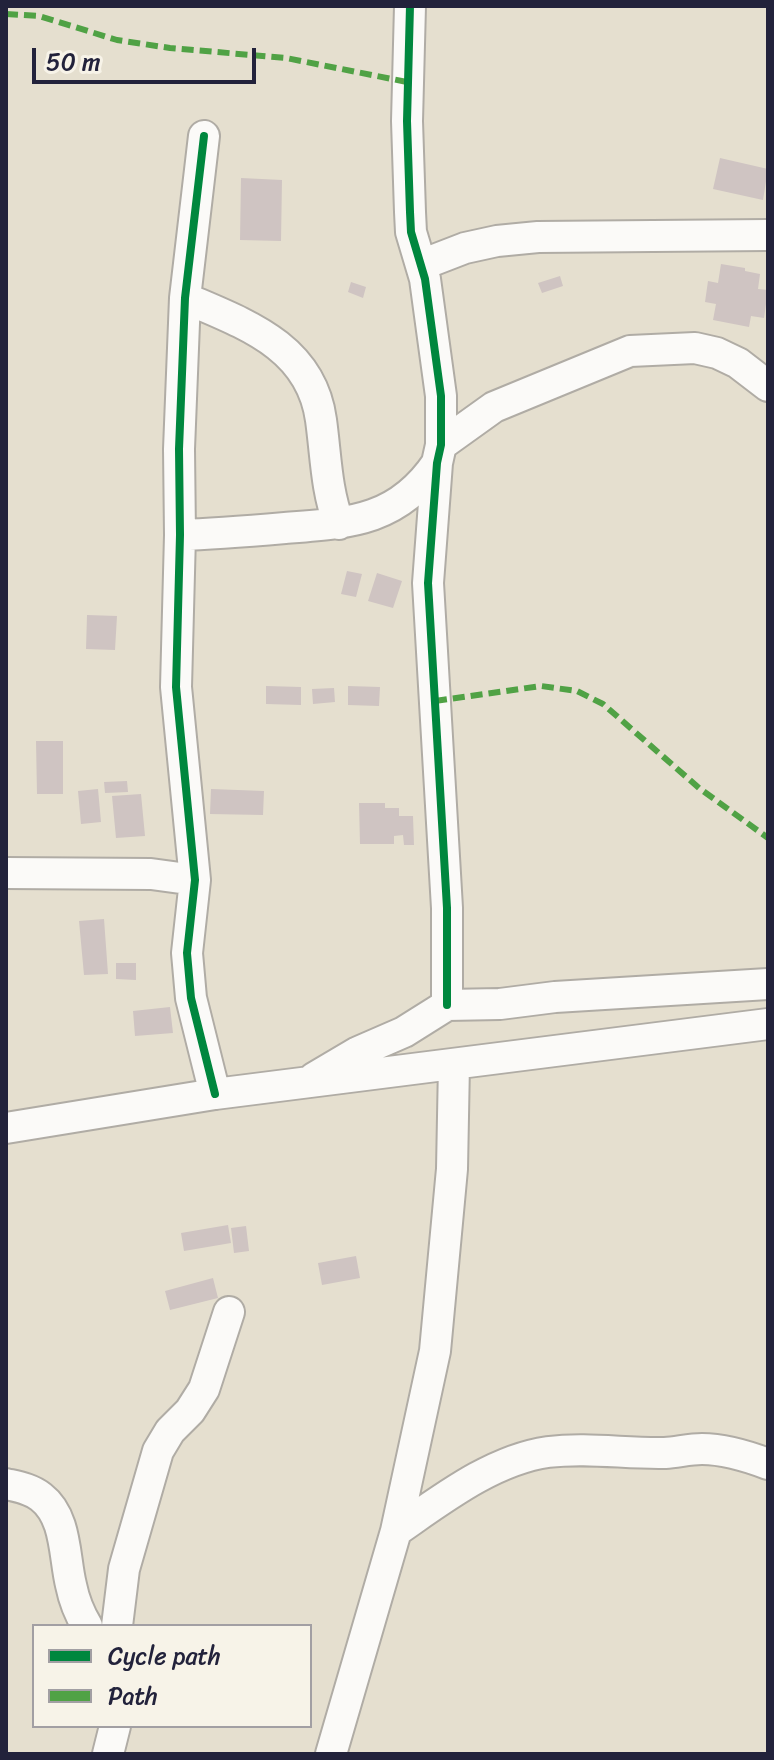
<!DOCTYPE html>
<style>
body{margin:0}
#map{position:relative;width:774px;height:1760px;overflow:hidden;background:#e5dfcf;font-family:Sriracha,sans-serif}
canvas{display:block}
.frame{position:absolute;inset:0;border:8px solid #22223b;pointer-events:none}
.legend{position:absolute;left:32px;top:1624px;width:280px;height:104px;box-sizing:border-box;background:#f7f3e8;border:2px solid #a29fa3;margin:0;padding:10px 14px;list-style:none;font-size:24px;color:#22223b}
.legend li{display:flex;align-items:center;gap:16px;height:40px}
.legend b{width:40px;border:2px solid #a29fa3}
.scale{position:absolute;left:32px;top:48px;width:224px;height:36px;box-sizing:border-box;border:4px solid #22223b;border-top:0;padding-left:10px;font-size:24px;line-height:28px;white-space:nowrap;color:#22223b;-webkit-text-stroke:6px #f7f3e8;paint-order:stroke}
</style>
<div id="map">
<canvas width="774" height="1760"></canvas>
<div class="frame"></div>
<ul class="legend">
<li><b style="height:10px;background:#00873e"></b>Cycle path</li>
<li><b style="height:10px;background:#50a245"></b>Path</li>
</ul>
<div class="scale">50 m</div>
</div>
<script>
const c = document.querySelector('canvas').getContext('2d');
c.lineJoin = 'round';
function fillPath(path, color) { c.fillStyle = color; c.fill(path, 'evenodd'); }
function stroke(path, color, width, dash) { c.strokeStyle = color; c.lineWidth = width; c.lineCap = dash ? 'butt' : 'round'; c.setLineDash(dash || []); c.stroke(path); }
const building = new Path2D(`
 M720 158 768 169 763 200 713 189Z
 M241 178 282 180 281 241 240 240Z
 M721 264 745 268V271L760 274 758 289 768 290 764 318 751 316 749 327 713 320 716 304 705 302 708 281 718 283Z
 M560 276 563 286 542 293 538 283Z
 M351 282 366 287 363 298 348 292Z
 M347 571 362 574 356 597 341 594Z
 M377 573 402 581 393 608 368 601Z
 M87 615 117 616 115 650 86 649Z
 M266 686 301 687V705L266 704Z
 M348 686 380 687 379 706 348 705Z
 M334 688 335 702 313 704 312 689Z
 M36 741H63V794H37Z
 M127 781 128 792 105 793 104 782Z
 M98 789 101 822 81 824 78 791Z
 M211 789 264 791 263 815 210 814Z
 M141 794 145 836 116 838 112 796Z
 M359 803H385V808H399V816H413L414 845H404L403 835 394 836V844H360Z
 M104 919 108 974 84 975 79 921Z
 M116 963H136V980L116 979Z
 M170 1007 173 1033 135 1036 133 1011Z
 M228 1225 231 1243 184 1251 181 1233Z
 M246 1226 249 1251 234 1253 231 1228Z
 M356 1256 360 1278 322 1285 318 1263Z
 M213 1278 218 1298 170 1310 165 1291Z`);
const minor = new Path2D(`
 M410 6 407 121 410 212 411 232 425 279 441 396V445L437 463 428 583 447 908V1005
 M204 136 185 298 179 449 180 535 176 687 195 880 187 953 191 998 215 1094
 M421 265 465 248 497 241 538 237 768 235
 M185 298C245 324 311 346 321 420 326 456 326 490 339 524
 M441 445 494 407 630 351 695 348 717 353 738 363 768 386
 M180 535C215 534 250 531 285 528 350 523 398 521 437 463
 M6 873 151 874 195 880
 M314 1078 358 1052 404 1032 447 1005 500 1004 555 997 768 984
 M6 1128 215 1094 768 1024
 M6 1484C19 1487 31 1489 41 1497 67 1517 64 1557 71 1585 74 1600 79 1613 87 1626
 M396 1531C441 1500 492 1460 548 1452 588 1447 626 1454 665 1453 678 1452 690 1449 702 1449 725 1449 747 1456 768 1464
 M117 1626 124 1569 158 1451 170 1431 190 1411 204 1389 229 1312
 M108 1754 115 1726
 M331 1754 396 1531 435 1351 452 1169 454 1064`);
const quiet = new Path2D(`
 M6 14 39 16 117 40 170 48 286 58 407 82
 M435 701 541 686 577 691 603 704 699 788 768 838`);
const cycleway = new Path2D(`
 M410 6 407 121 410 212 411 232 425 279 441 396V445L437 463 428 583 447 908V1005
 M204 136 185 298 179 449 180 535 176 687 195 880 187 953 191 998 215 1094`);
fillPath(building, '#cfc4c2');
stroke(minor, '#b0aca5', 34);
stroke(minor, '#fbfaf8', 30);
stroke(quiet, '#50a245', 6, [12, 6]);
stroke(cycleway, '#00873e', 8);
</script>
